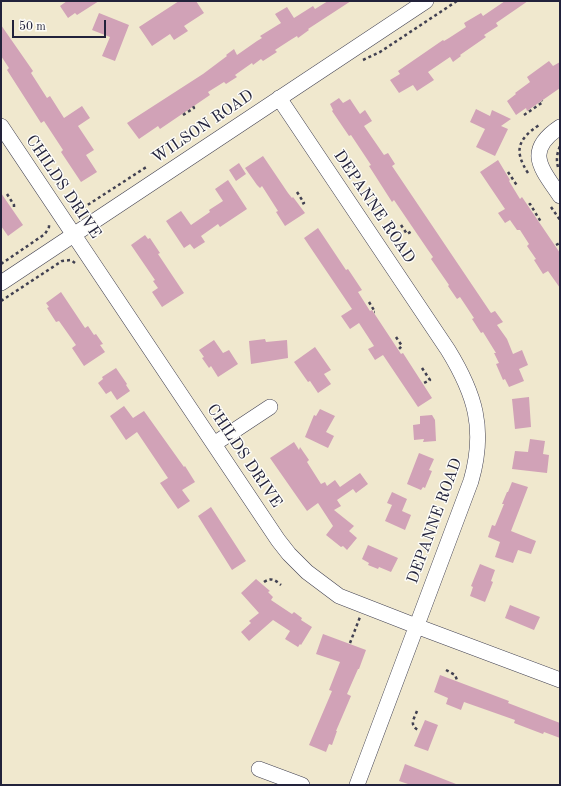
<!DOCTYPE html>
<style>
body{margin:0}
#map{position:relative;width:561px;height:786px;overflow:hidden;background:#f0e8ce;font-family:"Old Standard TT",serif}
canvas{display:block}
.frame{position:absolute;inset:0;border:2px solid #22223b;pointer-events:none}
.scale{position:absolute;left:12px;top:20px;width:94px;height:18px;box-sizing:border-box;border:2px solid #22223b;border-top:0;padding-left:5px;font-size:12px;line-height:14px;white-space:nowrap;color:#22223b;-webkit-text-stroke:3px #fdfcf7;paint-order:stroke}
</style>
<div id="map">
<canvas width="561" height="786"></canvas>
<div class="frame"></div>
<div class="scale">50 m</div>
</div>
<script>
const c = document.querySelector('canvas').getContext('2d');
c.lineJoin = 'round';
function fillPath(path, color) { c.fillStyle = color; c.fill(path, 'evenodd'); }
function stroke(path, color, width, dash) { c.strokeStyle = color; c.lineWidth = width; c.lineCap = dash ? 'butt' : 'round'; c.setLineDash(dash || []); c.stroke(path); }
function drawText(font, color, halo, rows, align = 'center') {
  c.font = font + ' "Old Standard TT",serif'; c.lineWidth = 3; c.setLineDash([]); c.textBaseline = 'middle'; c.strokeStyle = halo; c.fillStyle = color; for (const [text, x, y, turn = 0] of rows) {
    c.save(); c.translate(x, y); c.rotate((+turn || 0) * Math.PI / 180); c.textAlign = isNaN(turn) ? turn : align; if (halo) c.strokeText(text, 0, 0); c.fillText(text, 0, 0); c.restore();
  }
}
const building = new Path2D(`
 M67 1H99L77 15 75 13 68 18 60 6Z
 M179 1H196L204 13 184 26 188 31 174 40 170 34 152 46 139 27Z
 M328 1H351L308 29 309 30 298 38 297 36 292 39 275 50 277 52 263 61 261 59 253 65 252 63 235 75 237 77 226 84 224 82 208 92 210 95 160 129 158 126 139 139 127 123 203 74 227 56 226 55 234 49 237 55 257 41 262 38 260 36 281 23 275 14 287 7 294 18 313 6 315 9Z
 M505 1H528L496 23 498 26 484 35 486 37 460 55 461 56 453 62 450 57 428 72 434 80 417 91 413 85 399 93 390 80 400 74 398 71 443 40 444 41 449 38 466 27 464 23 481 13 483 16Z
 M99 13 129 25 115 61 102 56 110 37 92 30Z
 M1 25 33 71 31 73 47 98 50 96 64 118 82 106 90 118 78 126 94 150 86 155 97 172 81 182 61 152 63 150 44 121 41 123 7 70 9 68 1 56Z
 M549 61 553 66 560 62V88L527 111 526 108 516 115 507 101 516 94 515 93 530 82 527 77Z
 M339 98 343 103 350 99 360 114 365 110 372 121 364 126 384 155 388 153 395 164 392 166 491 313 495 311 503 322 497 325 507 339 513 354 522 350 528 365 519 369 524 381 509 387 505 379 503 380 496 364 499 363 494 353H496L483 332 481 333 472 319 474 318 460 297 457 299 448 286 449 285 431 259 433 257 428 250 394 200 392 202 369 166 371 165 351 135 349 136 332 111 333 110 330 104Z
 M476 109 490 116 492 110 511 119 501 126 508 129 495 156 476 147 485 129 470 122Z
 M263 156 288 193 292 198 293 197 305 213 285 226 276 212 278 211 262 186 260 188 257 185 245 168Z
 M498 160 510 180 509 181 520 199 522 197 560 253V288L548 271 543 274 534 260 536 259 527 246 529 244 520 230H517L510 220 505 223 498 213 505 209 480 172Z
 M239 163 246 174 236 181 229 170Z
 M228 180 247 209 220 227 218 224 201 236 205 242 194 249 190 244 184 248 166 221 181 211 191 225 210 212 209 210 223 201 215 189Z
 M1 193 23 225 8 236 1 226Z
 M318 228 346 270 348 269 362 290 358 292 370 311 372 310 401 354 403 353 432 398 418 407 383 355 375 360 368 349 374 346 359 323 350 329 341 316 352 309 304 238Z
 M145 235 148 239 150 238 160 253 158 254 184 293 162 307 152 292 158 288 153 281 155 280 131 245Z
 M61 292 85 328 88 326 94 335 96 334 103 344 100 345 105 352 84 366 72 348 76 345 59 321 56 322 47 308 49 307 46 303Z
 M265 339 266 342 287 340 288 358 251 364 249 341Z
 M214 340 223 353 229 350 238 364 218 377 211 366 209 368 202 358 204 357 199 350Z
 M315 347 331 370 324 374 331 384 318 393 310 381 308 382 294 362Z
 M116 368 127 384 126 385 130 391 117 400 111 391 106 394 98 383 103 379 102 377Z
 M529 397 531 427 515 429 512 399Z
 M124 406 133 418 144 411 184 467 185 466 195 482 182 490 190 501 178 509 160 483 168 478 137 432 126 440 110 416Z
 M320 409 335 416 326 432 334 436 328 448 305 437 314 415 316 416Z
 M432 415 435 420 436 441 423 442 424 439 414 440 413 425 420 424V416Z
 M530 439 545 441 543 454 549 455 547 473 512 469 515 451 528 452Z
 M294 442 299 450 300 447 309 460 307 462 321 484 325 482 327 486 335 480 340 487 360 473 368 484 356 493 353 489 337 500 341 506 334 510 354 526 349 531 357 538 347 550 343 546 341 547 326 535 333 526 318 503 307 511 270 458Z
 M419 453 434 459 429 470 432 471 425 488 423 487 421 490 407 484Z
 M512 482 528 487 511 531 536 541 531 554 518 550 513 563 495 557 500 542 488 537 492 525 495 526 504 504H502L507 492H508Z
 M392 492 407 499 402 511 411 515 405 530 385 521 392 505 387 503Z
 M211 507 246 561 232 570 198 516Z
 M368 545 398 558 391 572 379 567 378 569 368 565 369 563 362 559Z
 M480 564 495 570 491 581 493 582 485 602 470 596 473 587 471 586Z
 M256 579 270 591 268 592 273 597 271 600 292 614 294 612 302 618 301 620 312 627 301 645 300 644 298 647 285 639 290 631 273 620 249 641 241 632 251 623 249 621 259 613 241 593Z
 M510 605 540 617 534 630 505 618Z
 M323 634 366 650 359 669H358L347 694 351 696 336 731H337L332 745 329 744 326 752 309 745 332 691 329 690 340 662 316 654Z
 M440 675 509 701 508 703 560 723V738L544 732 543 734 514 723 515 720 464 702 461 710 446 704 448 698 434 692Z
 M425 720 438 725 428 751 414 746Z
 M405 764 456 784V785H411L399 781Z`);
const path = new Path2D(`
 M363 60 380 52 457 1
 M183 115 194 108 193 106
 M524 115 543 102 542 101
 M558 167C556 160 557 153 560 146
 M508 172 518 187
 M528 173C514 151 517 140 539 125
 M297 192 304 203 302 204
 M7 194 14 205V207L12 209
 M529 205 530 204 541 222
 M71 207 76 209 86 206 148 166
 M551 207 560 220
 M401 225 407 234 412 231
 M556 245 560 243
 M1 264 45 234 49 227V223
 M1 301 62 261 71 260 75 263
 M369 302 375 312H374
 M396 337 402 346 399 349
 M422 368 430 380 424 383
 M264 582C271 577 275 580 281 585
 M350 643 360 617
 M446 670 455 675 457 680
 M417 711C414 719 409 725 418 730`);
const minor = new Path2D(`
 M279 98 448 350C475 394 486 429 471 481L357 785
 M1 126 278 540 289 554 307 572 339 596 416 626 560 680
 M560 127C524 151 541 168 560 196
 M1 283 426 1
 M214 444 270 407
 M259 769 302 785`);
const streetNames = [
 ["WILSON ROAD",203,127,-34],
 ["CHILDS DRIVE",63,187,56],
 ["DEPANNE ROAD",374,207,56],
 ["CHILDS DRIVE",244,456,56],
 ["DEPANNE ROAD",435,521,-70]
];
fillPath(building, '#d1a2b7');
stroke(minor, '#414051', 16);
stroke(path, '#414051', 2.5, [3, 3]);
stroke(minor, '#fff', 15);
drawText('16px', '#22223b', '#fdfcf7', streetNames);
</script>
